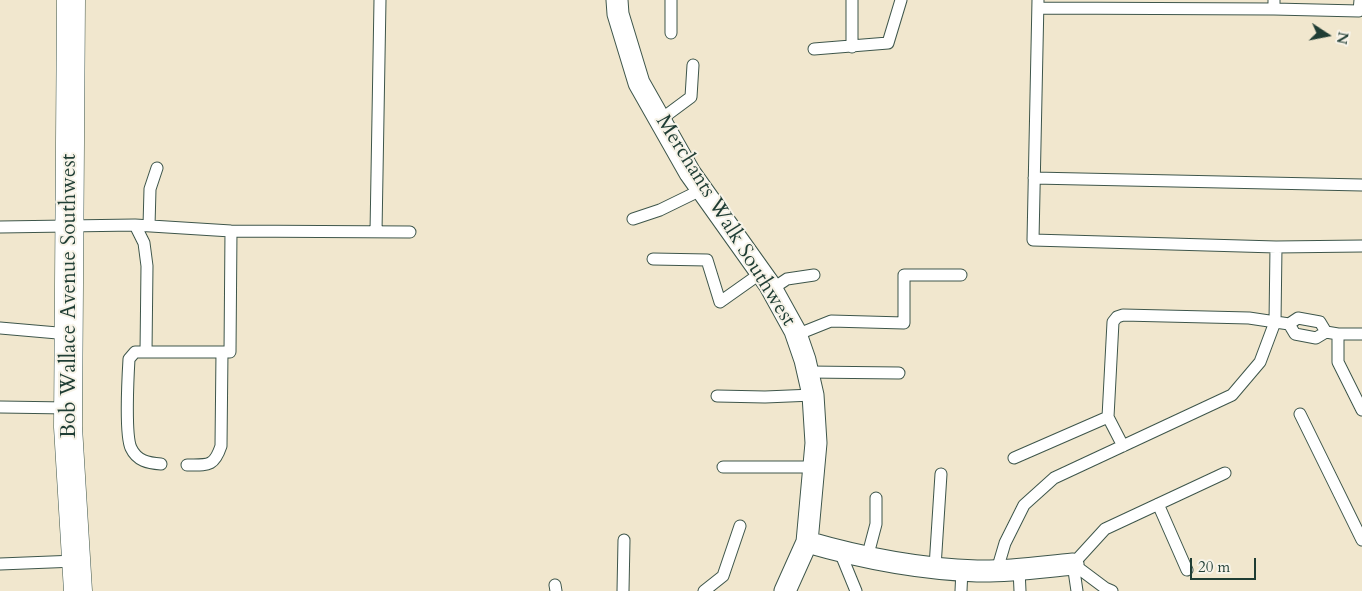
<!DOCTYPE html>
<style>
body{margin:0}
#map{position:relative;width:1362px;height:591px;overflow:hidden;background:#f1e7ce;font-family:Cardo,serif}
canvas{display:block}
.north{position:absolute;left:1302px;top:10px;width:50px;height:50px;-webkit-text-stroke:4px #f7f3e8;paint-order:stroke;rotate:101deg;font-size:14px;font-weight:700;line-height:20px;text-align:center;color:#1f3d34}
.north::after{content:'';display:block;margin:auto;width:18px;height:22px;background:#1f3d34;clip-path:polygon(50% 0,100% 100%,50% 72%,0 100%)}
.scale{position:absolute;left:1190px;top:558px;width:66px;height:22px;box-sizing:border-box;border:2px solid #1f3d34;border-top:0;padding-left:6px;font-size:15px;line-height:18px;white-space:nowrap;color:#1f3d34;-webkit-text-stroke:4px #f7f3e8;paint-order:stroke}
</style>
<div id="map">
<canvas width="1362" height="591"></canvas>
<div class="north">N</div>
<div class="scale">20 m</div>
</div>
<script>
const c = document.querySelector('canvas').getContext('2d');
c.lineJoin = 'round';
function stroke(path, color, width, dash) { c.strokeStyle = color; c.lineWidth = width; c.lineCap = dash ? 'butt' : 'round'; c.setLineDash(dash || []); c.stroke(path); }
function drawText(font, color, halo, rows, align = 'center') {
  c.font = font + ' Cardo,serif'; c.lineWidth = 4; c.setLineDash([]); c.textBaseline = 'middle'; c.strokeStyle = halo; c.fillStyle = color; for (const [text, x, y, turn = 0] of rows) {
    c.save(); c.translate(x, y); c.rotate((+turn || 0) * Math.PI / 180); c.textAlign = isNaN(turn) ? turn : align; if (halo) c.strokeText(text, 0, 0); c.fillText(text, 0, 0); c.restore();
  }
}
const service = new Path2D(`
 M1038 0 1033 240 1276 247 1362 246
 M1038 8 1274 9V0
 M1274 9 1359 11 1360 0
 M671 33V0
 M852 47V0
 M814 49 888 43 901 0
 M660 120 691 97 693 65
 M1034 178 1362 185
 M633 219 660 210 701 190
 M135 225 144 243 147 266 146 352
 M149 226 150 189 157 168
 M0 227 135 225 231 231 410 232
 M376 232 380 0
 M653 259 707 260 720 302 761 273
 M772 289 787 279 814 275
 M1289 324 1298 318 1320 322 1326 332
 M0 328 69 334
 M1338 334H1362
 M796 335 831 321 904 323V275H961
 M808 372 899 373
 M717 396 765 397 813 395
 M0 407 68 408
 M1300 414 1362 540
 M1123 446 1108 417 1113 322 1117 317 1123 315 1249 318 1289 324 1295 334 1316 338 1326 332 1338 334V362L1362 410
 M1014 458 1108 417
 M161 464C148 463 137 461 131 448 125 435 128 376 129 359L135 352H230L231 231
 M187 465C208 465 214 467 221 446L222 352
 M723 467H814
 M1158 504 1187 570
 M840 552 856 591
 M867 558 876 524V498
 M0 564 76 561
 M1073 564 1105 529 1225 473
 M1073 564 1105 588 1112 591
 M1073 564 1077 591
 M935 567 941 474
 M1019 569 1020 591
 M997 570 1005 543 1024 505 1054 478 1232 395 1260 362 1275 322 1276 247
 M555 585 556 591
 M623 591 624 540
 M704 591 723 576 740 526
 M961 591 962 569`);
const minor = new Path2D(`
 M617 0 618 14 639 83 690 173 769 284 795 331 805 360 813 395 816 443 807 542 785 591
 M807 542C862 558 919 569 977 571 1009 572 1041 567 1073 564`);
const secondary = new Path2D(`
 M71 0 68 427 78 591`);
const streetNames = [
 ["Merchants Walk Southwest",725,221,58],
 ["Bob Wallace Avenue Southwest",70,296,-90]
];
stroke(service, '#3e564b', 13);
stroke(minor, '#3e564b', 23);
stroke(secondary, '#3e564b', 29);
stroke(service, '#fff', 11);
stroke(minor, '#fff', 21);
stroke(secondary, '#fff', 28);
drawText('21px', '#1f3d34', '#f7f3e8', streetNames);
</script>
